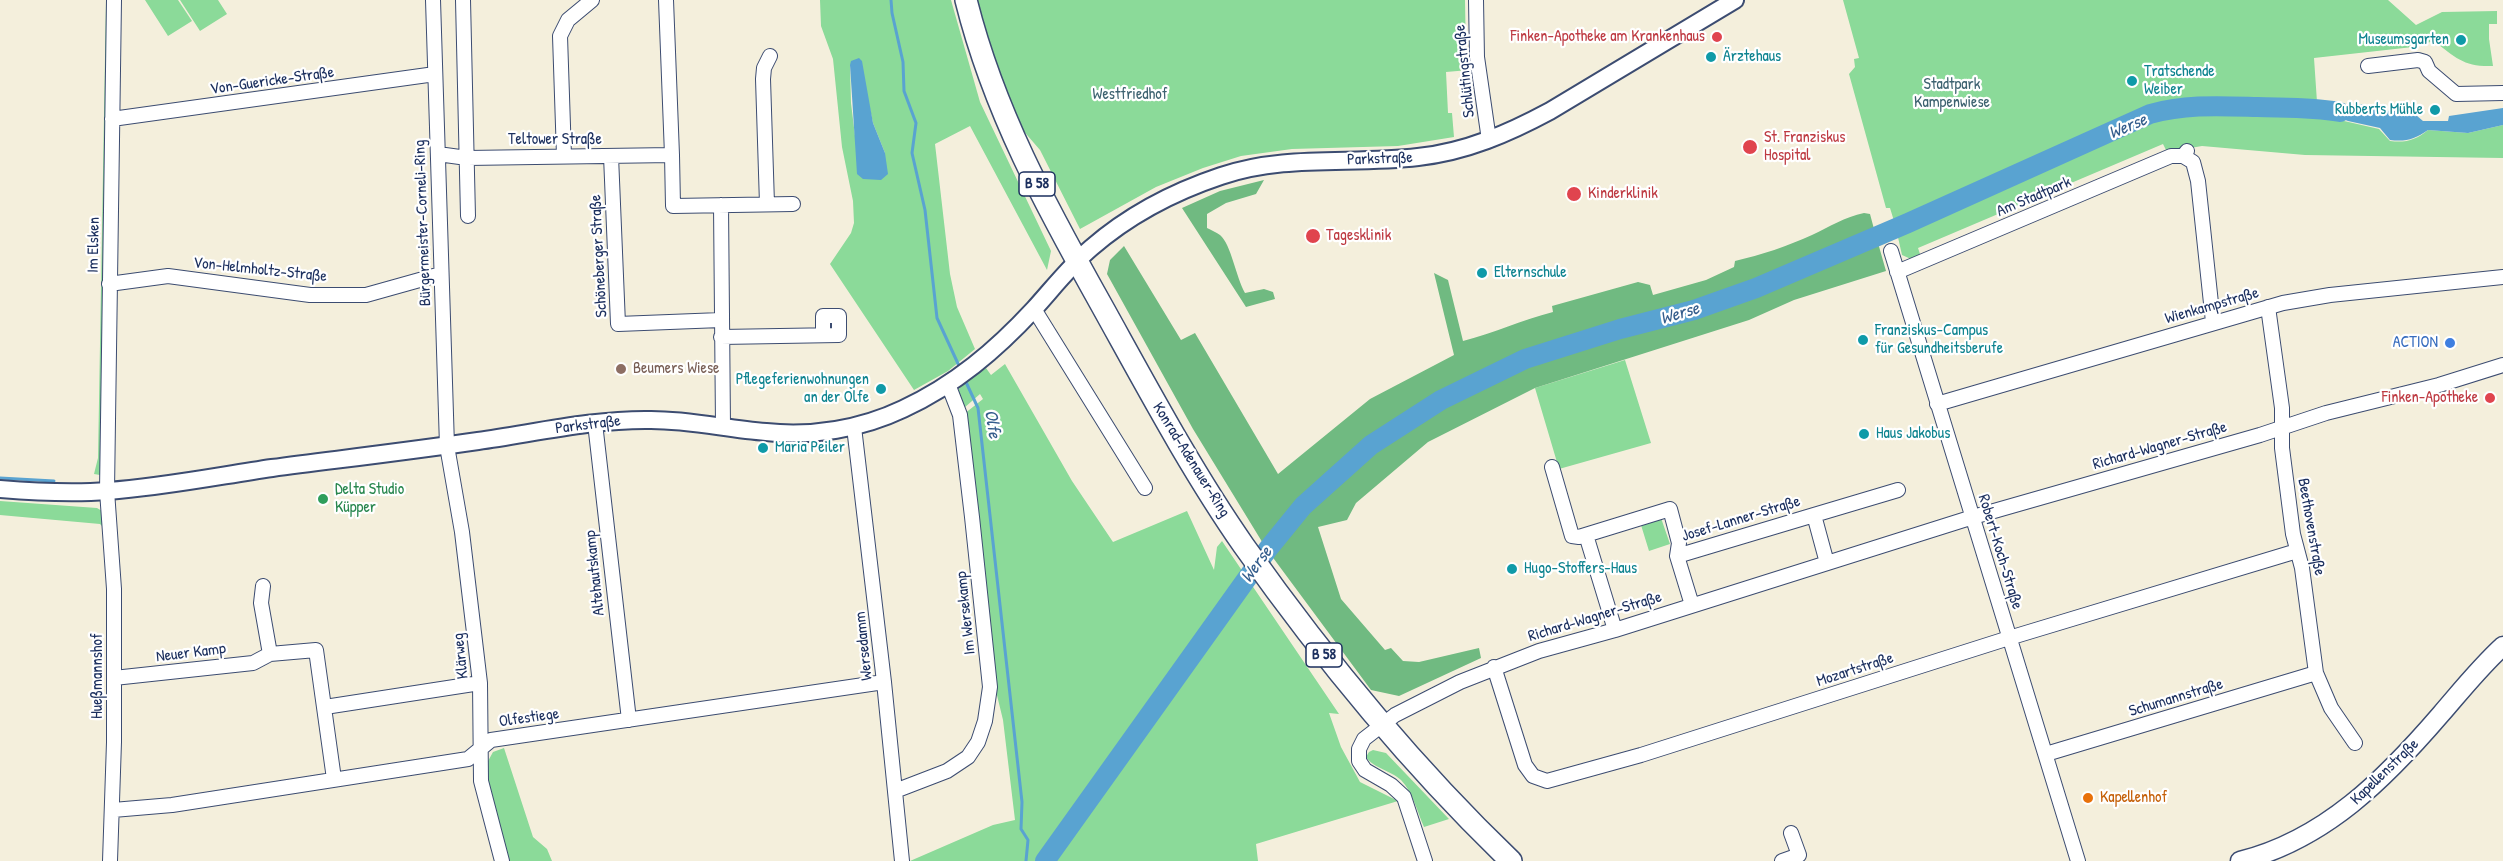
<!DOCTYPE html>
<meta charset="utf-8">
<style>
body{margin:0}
canvas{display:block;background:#f4efdc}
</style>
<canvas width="2503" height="861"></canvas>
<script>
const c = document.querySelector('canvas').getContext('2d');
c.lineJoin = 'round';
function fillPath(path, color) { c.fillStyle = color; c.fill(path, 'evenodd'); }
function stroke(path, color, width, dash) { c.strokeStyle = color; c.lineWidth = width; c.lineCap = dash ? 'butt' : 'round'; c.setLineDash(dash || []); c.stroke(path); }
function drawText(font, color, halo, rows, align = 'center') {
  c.font = font + ' "Patrick Hand",sans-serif'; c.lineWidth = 4.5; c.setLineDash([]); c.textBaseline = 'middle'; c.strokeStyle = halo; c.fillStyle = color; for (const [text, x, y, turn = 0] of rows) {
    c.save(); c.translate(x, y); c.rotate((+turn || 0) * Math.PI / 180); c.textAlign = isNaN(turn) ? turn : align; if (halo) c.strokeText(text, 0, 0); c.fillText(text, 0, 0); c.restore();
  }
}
const green = new Path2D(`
 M106 0H109L100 475 94 474 98 458Z
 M145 0H178L192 21 168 36Z
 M180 0H218L227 14 200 31Z
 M820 0H951L980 102 1051 251 1047 270 970 126 935 144 950 274 957 307 975 349 948 371 914 390 830 264 851 233 854 223 853 201 842 147 833 59 821 26ZM850 65 865 86 873 123 885 153 856 144 851 103Z
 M974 0H1465L1466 56 1469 70 1446 72 1448 113H1452L1454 137 1398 146 1292 149 1241 156 1203 168 1156 187 1080 229 1040 150 1021 128 1003 85Z
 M1843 0H2388L2416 25 2442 12 2497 11V24H2489V39L2493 66C2464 67 2456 58 2434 41L2413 47 2314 58 2317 102C2262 101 2203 94 2148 107L1894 221 1890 208H1886L1849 74 1855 67 1854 59 1859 58Z
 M2208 111 2318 115 2379 129 2390 141C2406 143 2416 140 2428 130L2468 133 2503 125V158L2305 155 2202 146 2167 152 2163 144 1918 248 1921 257 1913 260 1902 255 1897 233 2152 120 2171 114Z
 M1625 360 1651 443 1559 469 1535 388Z
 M1005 364 1072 481 1113 542 1187 511 1214 570 1217 547 1222 541 1339 714 1329 713 1341 747 1360 782 1398 801 1256 844 1258 861H910L993 825 1015 820 1003 720 995 687 964 414 983 399 980 394 964 408 957 393 960 387 986 368 991 375Z
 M0 501 97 508 102 511 103 527 100 524 0 515Z
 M1661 518 1670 544 1649 551 1641 525Z
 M504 748 533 837 547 849 552 861H508L484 781 487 763 493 752Z
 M1373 750 1386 753 1449 819 1424 827C1417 811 1413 793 1401 780 1392 771 1373 768 1366 757L1369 752Z`);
const forest = new Path2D(`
 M1264 180 1256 194 1226 203 1207 214V228C1211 230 1216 232 1220 235 1231 244 1236 277 1245 293L1264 289 1273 292 1275 299 1246 307 1182 208 1220 191Z
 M1864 213 1870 214 1874 229 1754 284 1694 306 1618 325 1524 354 1439 396 1368 441 1324 478 1299 504 1264 545 1193 429 1107 274 1110 260 1124 246 1181 340 1195 333 1278 474 1370 399 1454 355 1434 273 1448 280 1463 341C1494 333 1522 320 1553 312L1552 306 1638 282 1650 285 1653 295 1706 280 1734 267 1735 261C1761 255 1788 246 1812 235 1829 227 1845 217 1864 213Z
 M1878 243 1886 271 1794 300 1749 320 1535 388 1428 442 1356 503 1347 520 1318 527 1341 599 1385 650 1391 648 1403 661 1419 662 1479 648 1481 658 1399 696 1371 690 1271 555C1283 539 1295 523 1308 508 1366 445 1447 396 1526 364 1578 342 1641 330 1696 314 1758 295 1816 264 1878 243Z`);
const water = new Path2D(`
 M859 58 862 61 873 123 885 153 888 174 881 180 863 179 857 174 850 65 851 61Z
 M2353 104 2367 105 2378 111 2410 110 2423 121H2448L2449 116 2503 108V125L2468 133 2428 130C2415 139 2406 142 2390 140L2380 128 2348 121 2315 108Z`);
const stream = new Path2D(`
 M891 0 892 13 903 62 904 91 916 123 912 153 925 210 937 318 960 368
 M965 380 978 408 1022 802 1021 829 1028 840 1026 861
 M0 478 54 481`);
const river = new Path2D(`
 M1045 861 1268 549 1303 506 1371 445 1441 400 1525 359 1620 329 1694 310 1756 288 1908 223 2150 114C2185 104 2220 106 2257 107 2285 108 2312 107 2340 112`);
const minor = new Path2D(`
 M433 0 447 446 462 532 480 683 481 781 502 861
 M463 0 468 216
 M666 0 672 155
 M1476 0 1477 57 1489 140
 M2368 66 2418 60 2425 62 2429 71 2456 94 2503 93
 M112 119 435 74
 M438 154 467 158 672 155 673 206 793 204
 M564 156 560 36 568 20 592 0
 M611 156 618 324 721 320
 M2183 156 2193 162 2198 181 2213 322
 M767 204 763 79 764 68 770 56
 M721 205 723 426
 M1891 251 2078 861
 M1897 272 2171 156H2183L2187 151
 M109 284 168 276 310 295H366L441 274
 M2268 307 2282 408V448L2293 534 2302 568 2316 673 2331 708 2355 743
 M1034 309 1145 488
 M721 337 839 335V316H823V335
 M1937 404 2283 303 2330 295 2503 277
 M595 423 629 720
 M854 427 884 682 902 861
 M1552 467 1572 536 1579 537 1670 509 1679 543 1677 556
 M1586 535 1615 630
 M1827 563 1814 515 1898 490
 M263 586 261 603 270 654
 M1692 605 1677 556 1814 515
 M1494 667 1525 765 1533 776 1547 781 1641 755 2009 638 2297 551
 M114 678 253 663 270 654 316 650 334 779
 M325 707 480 683
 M2046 754 2316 673
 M895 791 947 771 968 757 978 742 985 721 990 687 972 517 960 415 948 384
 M113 810 172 805 468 759 491 740 884 682
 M110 861 114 742V589L107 491 114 0
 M1425 861 1404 797 1391 785 1365 770 1359 761V749L1364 739 1395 715 1460 682 1539 651 1615 630 1973 517 2260 435 2326 413 2439 385 2503 365
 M1782 861 1799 855 1791 833`);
const tertiary = new Path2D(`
 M0 489C36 492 71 494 108 491 163 487 218 476 272 468 341 459 409 451 478 441 535 433 593 419 651 420 692 420 726 429 766 432 812 437 861 429 903 409 955 385 996 350 1034 309 1053 288 1070 266 1091 248 1129 215 1173 192 1221 176 1285 154 1352 165 1418 157 1466 152 1509 133 1550 111L1735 0`);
const secondary = new Path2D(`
 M2240 861C2325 840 2386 778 2441 714 2461 691 2480 667 2503 646`);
const primary = new Path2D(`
 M966 0C994 112 1046 206 1102 306 1147 387 1191 470 1244 546 1324 659 1411 765 1511 861`);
const markers = [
 [1717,37,6,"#e0444e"],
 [2461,40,6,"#0f9aa8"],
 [1711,57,6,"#0f9aa8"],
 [2132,81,6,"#0f9aa8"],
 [2435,110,6,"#0f9aa8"],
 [1750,147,8,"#e0444e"],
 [1574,194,8,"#e0444e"],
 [1313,236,8,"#e0444e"],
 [1482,273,6,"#0f9aa8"],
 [1863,340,6,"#0f9aa8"],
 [2450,343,6,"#3f7fe0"],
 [621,369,6,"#8d6e63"],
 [881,389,6,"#0f9aa8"],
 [2490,398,6,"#e0444e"],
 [1864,434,6,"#0f9aa8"],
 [763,448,6,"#0f9aa8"],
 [323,499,6,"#2e9e5b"],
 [1512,569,6,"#0f9aa8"],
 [2088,798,6,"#e8710a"]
];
const shields = [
 [1037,184,36],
 [1324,655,36]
];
const shieldNames = [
 ["B 58",1037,184],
 ["B 58",1324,655]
];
const healthNames = [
 ["Finken-Apotheke am Krankenhaus",1705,37,"right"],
 ["St. Franziskus",1764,138],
 ["Hospital",1764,156],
 ["Kinderklinik",1588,194],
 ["Tagesklinik",1326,236],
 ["Finken-Apotheke",2478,398,"right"]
];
const cultureNames = [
 ["Museumsgarten",2449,40,"right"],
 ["Ärztehaus",1723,57],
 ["Tratschende",2144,72],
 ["Weiber",2144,90],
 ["Rubberts Mühle",2423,110,"right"],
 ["Elternschule",1494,273],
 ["Franziskus-Campus",1875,331],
 ["für Gesundheitsberufe",1875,349],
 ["Pflegeferienwohnungen",869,380,"right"],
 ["an der Olfe",869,398,"right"],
 ["Haus Jakobus",1876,434],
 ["Maria Peiler",775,448],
 ["Hugo-Stoffers-Haus",1524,569]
];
const streetNames = [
 ["Schlütingstraße",1465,71,-96],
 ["Von-Guericke-Straße",272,81,-8],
 ["Teltower Straße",555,140],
 ["Parkstraße",1380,159,-2],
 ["Am Stadtpark",2034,197,-23],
 ["Bürgermeister-Corneli-Ring",423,223,-92],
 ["Im Elsken",94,245,-89],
 ["Schöneberger Straße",599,256,-93],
 ["Von-Helmholtz-Straße",260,270,6],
 ["Wienkampstraße",2212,306,-16],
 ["Parkstraße",588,425,-7],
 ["Richard-Wagner-Straße",2160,446,-16],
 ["Konrad-Adenauer-Ring",1191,460,58],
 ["Josef-Lanner-Straße",1741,519,-17],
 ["Beethovenstraße",2311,527,80],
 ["Robert-Koch-Straße",2000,552,73],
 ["Altehautskamp",595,573,-96],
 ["Im Wersekamp",966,613,-96],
 ["Richard-Wagner-Straße",1595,617,-17],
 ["Wersedamm",864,646,-96],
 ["Neuer Kamp",191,653,-7],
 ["Klärweg",461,656,-96],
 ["Mozartstraße",1855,670,-18],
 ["Hueßmannshof",98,676,-90],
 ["Schumannstraße",2176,698,-17],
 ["Olfestiege",529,718,-8],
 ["Kapellenstraße",2385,772,-44]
];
const parkNames = [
 ["Stadtpark",1952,85],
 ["Kampenwiese",1952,103],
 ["Westfriedhof",1130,95]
];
const shopNames = [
 ["ACTION",2438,343]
];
const educationNames = [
 ["Beumers Wiese",633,369]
];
const leisureNames = [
 ["Delta Studio",335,490],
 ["Küpper",335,508]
];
const foodNames = [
 ["Kapellenhof",2100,798]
];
const waterNames = [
 ["Werse",2128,127,-23],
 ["Werse",1680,314,-17],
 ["Olfe",992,424,81],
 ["Werse",1257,565,-54]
];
fillPath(green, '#8bda99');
fillPath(forest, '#70ba81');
fillPath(water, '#59a3d1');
stroke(stream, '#59a3d1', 3);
stroke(river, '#59a3d1', 20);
stroke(minor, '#3c4c71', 16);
stroke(tertiary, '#3c4c71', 20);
stroke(secondary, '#3c4c71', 21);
stroke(primary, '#3c4c71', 24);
stroke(minor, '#fff', 14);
stroke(tertiary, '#fff', 16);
stroke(secondary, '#fff', 18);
stroke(primary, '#fff', 21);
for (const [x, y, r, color] of markers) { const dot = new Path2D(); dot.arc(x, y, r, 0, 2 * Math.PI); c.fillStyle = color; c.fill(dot); stroke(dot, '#fff', 2); }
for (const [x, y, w] of shields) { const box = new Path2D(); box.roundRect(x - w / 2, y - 12, w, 24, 4.5); c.fillStyle = '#fff'; c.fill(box); stroke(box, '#1b2f5e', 1.5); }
drawText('bold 15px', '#1b2f5e', null, shieldNames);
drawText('16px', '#be3a42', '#fff', healthNames, 'left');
drawText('16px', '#0d838f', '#fff', cultureNames, 'left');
drawText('16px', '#1b2f5e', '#fff', streetNames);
drawText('16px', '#3d6270', '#fff', parkNames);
drawText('16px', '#366cbe', '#fff', shopNames, 'right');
drawText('16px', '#785e54', '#fff', educationNames, 'left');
drawText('16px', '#27864d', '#fff', leisureNames, 'left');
drawText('16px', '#c56008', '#fff', foodNames, 'left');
drawText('italic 18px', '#345d8c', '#fff', waterNames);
</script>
